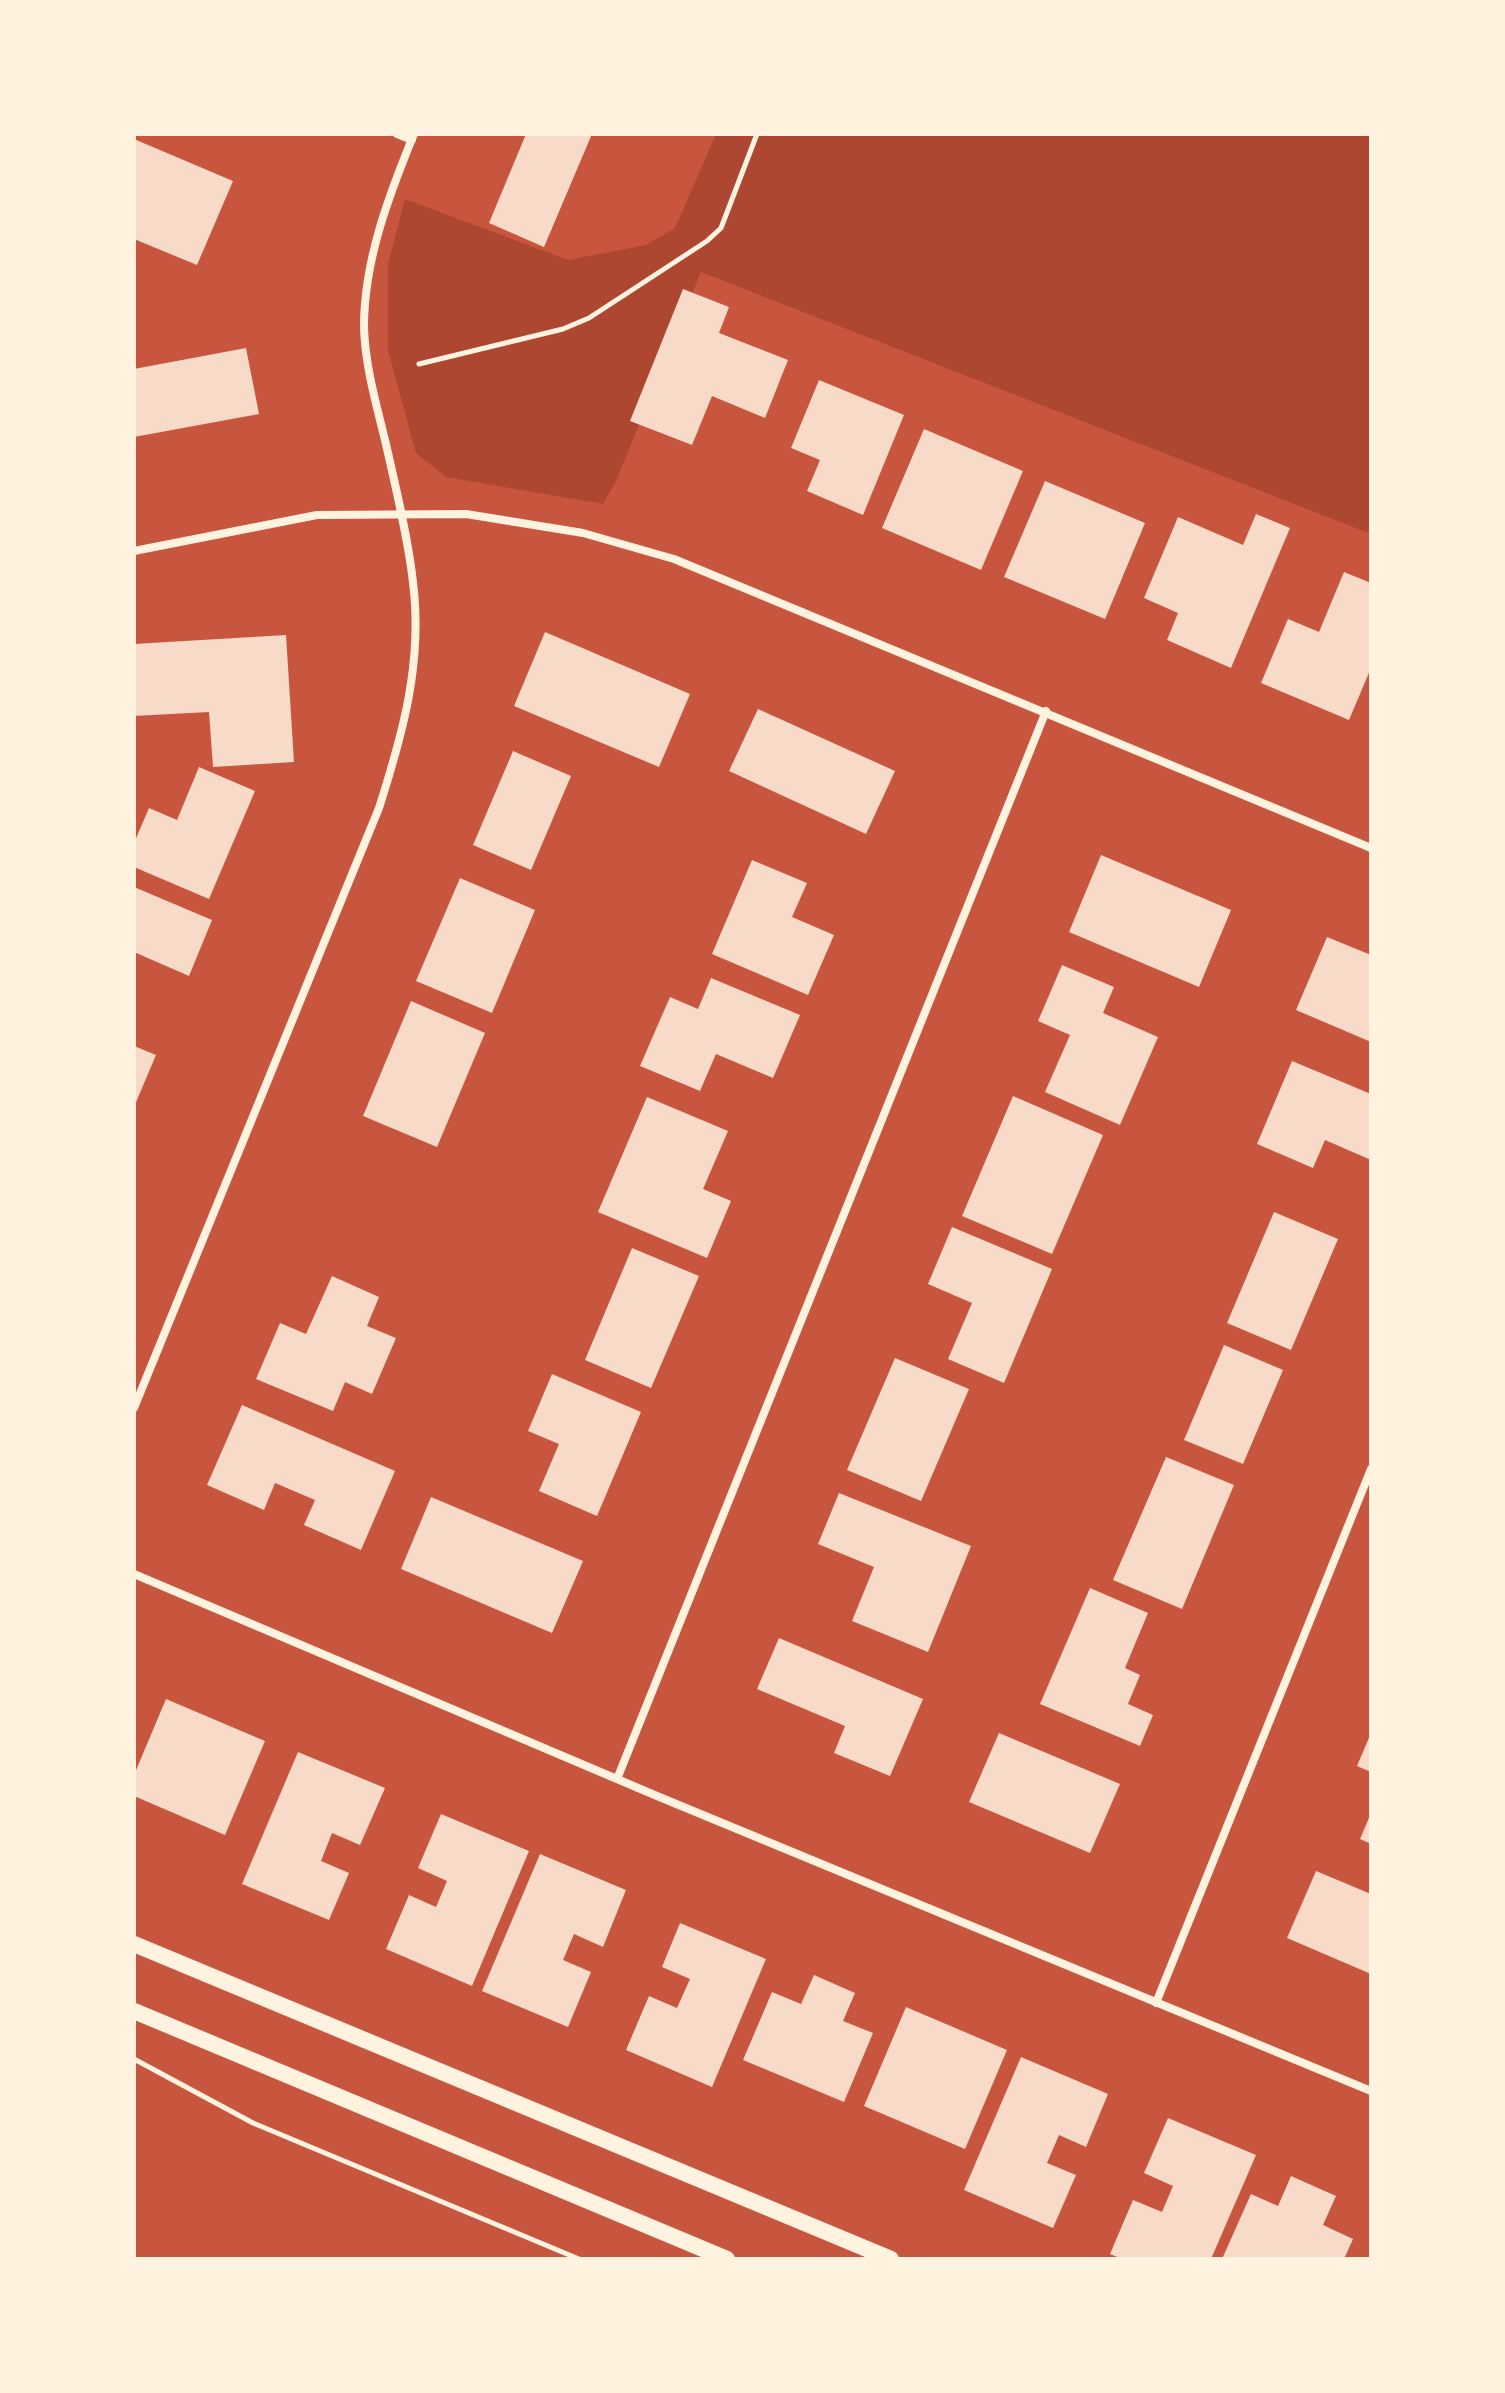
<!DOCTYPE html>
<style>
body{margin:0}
#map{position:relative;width:1505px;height:2393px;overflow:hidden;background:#c8553d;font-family:Manrope,sans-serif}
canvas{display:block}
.frame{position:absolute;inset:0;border:136px solid #fff3e0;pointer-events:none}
</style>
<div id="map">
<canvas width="1505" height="2393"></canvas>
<div class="frame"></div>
</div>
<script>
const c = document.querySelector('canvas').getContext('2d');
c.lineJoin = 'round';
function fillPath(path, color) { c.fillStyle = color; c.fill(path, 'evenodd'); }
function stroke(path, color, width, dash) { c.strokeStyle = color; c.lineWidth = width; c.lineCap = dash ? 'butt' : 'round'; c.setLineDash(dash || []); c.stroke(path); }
const green = new Path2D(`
 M716 134H1371V534L701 272 616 481 603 504 446 477 416 453 388 351V264L405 199 568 260 646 245 675 228Z`);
const building = new Path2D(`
 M526 134H592L544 247 489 223Z
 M134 139 233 181 197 265 134 239Z
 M683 289 729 307 719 333 788 360 765 418 712 396 692 445 630 421Z
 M246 348 259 414 134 437V369Z
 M819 380 904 415 863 515 807 491 820 460 791 448Z
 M924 429 1023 471 981 570 882 528Z
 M1045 481 1145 523 1105 619 1004 577Z
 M1256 514 1290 528 1231 668 1167 640 1178 613 1144 598 1178 517 1243 545Z
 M1344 572 1371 583V668L1349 720 1261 683 1288 619 1319 632Z
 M545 632 690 694 659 767 514 706Z
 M286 635 294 762 213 767 209 712 134 716V644Z
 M758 709 895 771 866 834 729 771Z
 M513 751 571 776 531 870 473 845Z
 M199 767 255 791 209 899 134 867V843L149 808 177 820Z
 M1101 855 1231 910 1199 987 1069 932Z
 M752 860 807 883 792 917 834 935 808 995 712 954Z
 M460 878 535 910 492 1013 416 981Z
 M134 887 212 920 189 976 134 952Z
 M1327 937 1371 955V1042L1296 1010Z
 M1062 965 1114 987 1103 1013 1158 1037 1120 1125 1045 1092 1070 1035 1038 1021Z
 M711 978 800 1015 773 1078 716 1054 700 1091 640 1066 670 997 698 1009Z
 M411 1001 485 1033 437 1147 363 1116Z
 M134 1046 156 1055 134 1107Z
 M1292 1061 1371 1094V1160L1325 1140 1313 1168 1257 1144Z
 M1013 1096 1103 1135 1052 1254 962 1216Z
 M647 1097 728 1131 703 1189 731 1201 707 1258 598 1212Z
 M1274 1212 1338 1239 1291 1350 1227 1323Z
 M952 1227 1052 1269 1004 1383 948 1359 972 1303 928 1284Z
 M632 1248 699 1276 651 1388 585 1360Z
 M332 1276 379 1297 367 1326 396 1338 372 1394 345 1382 333 1411 256 1379 280 1323 306 1334Z
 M1224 1345 1283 1370 1243 1464 1184 1440Z
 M895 1358 969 1389 921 1501 847 1470Z
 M552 1374 641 1412 597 1516 539 1491 559 1444 528 1431Z
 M242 1405 395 1471 361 1550 304 1525 315 1500 275 1483 264 1510 207 1485Z
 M1166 1457 1234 1485 1182 1609 1113 1580Z
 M839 1493 971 1546 928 1652 852 1621 874 1567 818 1544Z
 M431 1497 583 1561 552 1633 401 1569Z
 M1090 1588 1148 1613 1125 1668 1140 1675 1128 1704 1153 1715 1140 1746 1040 1704Z
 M779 1638 923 1699 890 1776 834 1753 845 1726 757 1689Z
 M166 1699 265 1741 225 1835 134 1796V1775Z
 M999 1733 1120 1784 1090 1853 969 1802Z
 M1371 1733V1772L1357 1766Z
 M298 1752 385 1788 360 1845 332 1833 321 1861 349 1873 329 1920 242 1884Z
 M1371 1813V1844L1360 1839Z
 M441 1814 529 1851 472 1986 386 1949 409 1895 436 1907 447 1881 418 1868Z
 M540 1854 626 1890 603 1947 574 1934 563 1960 591 1972 568 2027 482 1991Z
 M1316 1871 1371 1894V1974L1287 1938Z
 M680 1923 766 1959 712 2087 626 2050 649 1996 677 2008 690 1979 662 1967Z
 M814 1975 855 1993 843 2021 873 2033 844 2102 743 2060 772 1992 801 2004Z
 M906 2007 1007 2050 965 2149 864 2106Z
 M1021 2057 1108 2094 1086 2147 1059 2135 1047 2163 1076 2175 1053 2228 964 2190Z
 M1168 2118 1256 2155 1211 2259H1122L1110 2254 1133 2200 1162 2212 1173 2186 1144 2173Z
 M1291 2176 1336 2196 1323 2225 1353 2239 1344 2259H1222L1251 2194 1278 2206Z`);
const path = new Path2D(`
 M419 364 563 329 589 318 707 241 721 228 757 134
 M134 2059 253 2123 579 2259`);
const minor = new Path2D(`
 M397 134 412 140
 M134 551 317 515 466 514 583 533 674 559 1371 848
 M134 1408 379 808C403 733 423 662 413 582 408 537 395 484 385 440 376 403 365 365 364 327 364 260 389 195 414 134
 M134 1574 657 1796 1371 2091
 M617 1779 1046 711
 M1156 2003 1371 1469`);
const secondary = new Path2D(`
 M134 1944 891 2259
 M134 2011 727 2259`);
fillPath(green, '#ae4732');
fillPath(building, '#f7dbc8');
stroke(path, '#fff3e0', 5);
stroke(minor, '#fff3e0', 8);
stroke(secondary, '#fff3e0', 16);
</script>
